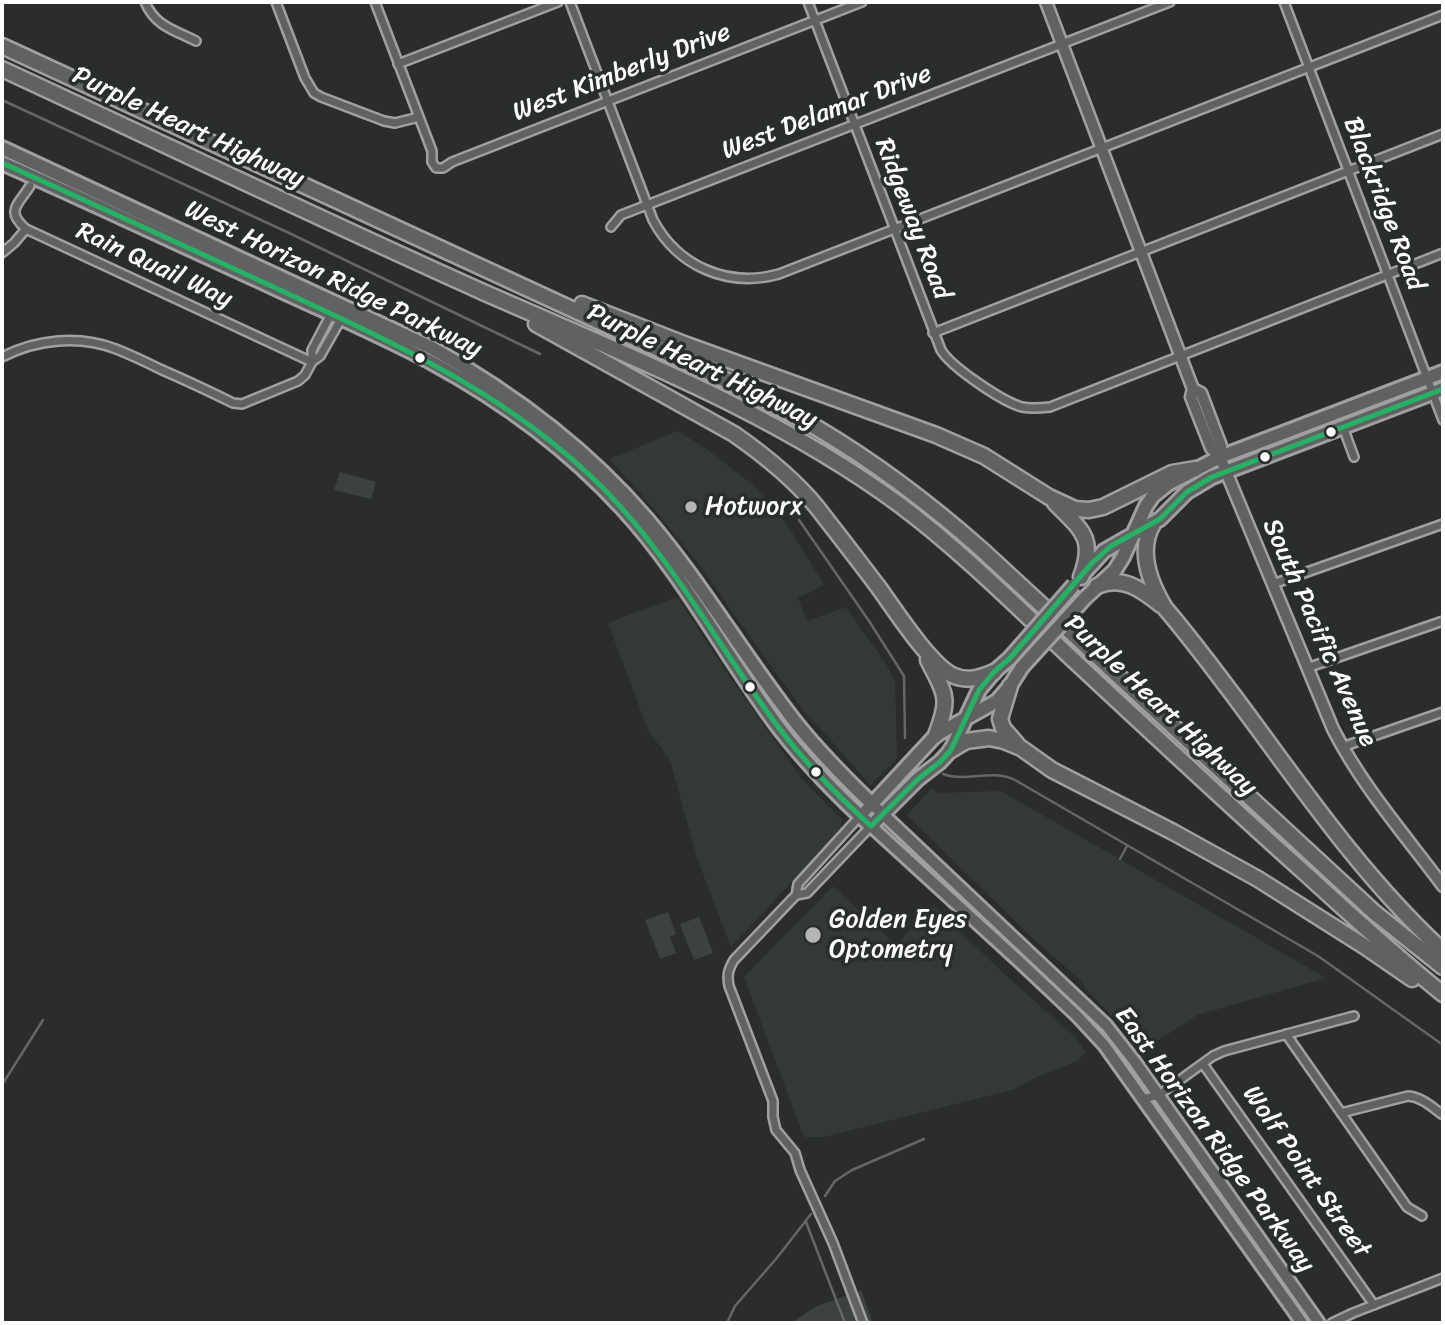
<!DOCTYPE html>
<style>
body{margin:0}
#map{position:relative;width:1445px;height:1325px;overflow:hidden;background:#2b2c2d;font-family:Sriracha,sans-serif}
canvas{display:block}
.frame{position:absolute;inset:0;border:4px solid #fff;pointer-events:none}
</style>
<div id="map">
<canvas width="1445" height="1325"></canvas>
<div class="frame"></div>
</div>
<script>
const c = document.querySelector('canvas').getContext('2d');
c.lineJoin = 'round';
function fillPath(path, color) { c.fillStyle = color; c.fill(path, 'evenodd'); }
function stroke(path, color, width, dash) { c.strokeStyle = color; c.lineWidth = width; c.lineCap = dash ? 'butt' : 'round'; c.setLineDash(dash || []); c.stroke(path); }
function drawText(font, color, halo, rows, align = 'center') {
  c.font = font + ' Sriracha,sans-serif'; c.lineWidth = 7; c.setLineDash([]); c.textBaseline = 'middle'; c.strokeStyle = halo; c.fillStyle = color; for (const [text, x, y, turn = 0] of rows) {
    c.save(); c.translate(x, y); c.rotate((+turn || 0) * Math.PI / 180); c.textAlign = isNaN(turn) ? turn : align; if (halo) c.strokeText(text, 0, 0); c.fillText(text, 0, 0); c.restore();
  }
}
const built = new Path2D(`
 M678 431 708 450 754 486 777 512 793 534 824 585 798 598 807 621 846 607 886 664 895 680 897 759 870 785 828 737 808 717 753 641 698 563 640 492 609 459Z
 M677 597 732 680 802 779 841 819V829L731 947 697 858 670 760 648 730 608 623Z
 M932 788 938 793 1001 791 1326 978 1197 1015 1141 1052 1120 1025 1089 992 1077 977 1030 936 907 815Z
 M833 886 896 945 933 905 1002 972 1074 1036 1082 1046 1085 1053 1077 1061 1036 1077 1015 1089 824 1137H804L744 977Z`);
const green = new Path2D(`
 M340 472 376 482 371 499 334 490Z
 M668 912 676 934 670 937 676 953 660 959 645 920Z
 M699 917 713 953 694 960 680 924Z
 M861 1290 873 1323H791L815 1307Z`);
const stream = new Path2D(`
 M2 100 287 232 540 354
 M799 520 869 621 904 676 905 738
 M943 774C966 783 992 768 1015 780L1318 956 1443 1045
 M1120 859 1127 846
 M2 1085 43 1020
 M825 1196 835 1181 852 1170 924 1139
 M806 1222 845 1323
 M727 1323 735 1306 776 1259 811 1214`);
const minor = new Path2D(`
 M145 2C155 26 174 30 196 41
 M276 2 305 78 314 93 321 97 384 121 395 123 419 117
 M375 2 432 151V162L436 168H443L452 162 862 2
 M570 2 653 220C678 267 728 288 779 274L1443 15
 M808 2 941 350C951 367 1003 402 1022 407 1032 409 1041 408 1050 407L1443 253
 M1284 2 1443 420
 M398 64 558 2
 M30 186C18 205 5 211 26 229L312 362
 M611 227 621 215 1170 2
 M2 253 14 243 26 229
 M933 333 1443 134
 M2 357C37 339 79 335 116 349 131 355 146 362 160 369 185 380 209 391 233 403L242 404 298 381 305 375 312 362 320 356 341 319
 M312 362V350L331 314
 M1343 427 1354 457
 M1273 584 1443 524
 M1307 668 1443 621
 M1342 747 1443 712
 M860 816 798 884 796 895 734 960C728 970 727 975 729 986L773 1101V1117L776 1130 795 1153 800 1170 833 1243 863 1323
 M796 895 807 893 871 826
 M1286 1034 1407 1207 1422 1216
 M1203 1064 1374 1305
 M1143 1099 1159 1095 1213 1056 1224 1051 1354 1016
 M1341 1113 1408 1096C1422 1097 1432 1107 1443 1115
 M1332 1323 1353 1313 1443 1278`);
const tertiary = new Path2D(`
 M1046 2 1193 389 1191 397 1211 448 1220 457 1333 729C1362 786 1405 835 1443 886
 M1193 389 1201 393 1221 446 1220 457`);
const secondary = new Path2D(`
 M860 816 872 804 1106 1025 1135 1062 1319 1323
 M871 826 1022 964 1077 1016 1104 1045 1302 1323`);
const primary = new Path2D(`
 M2 148 432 348C512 393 586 448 646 518 700 581 742 653 793 719 817 750 844 777 872 804L936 735 997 701 1010 686 1022 667
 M2 163C88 201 172 241 258 280 315 307 375 332 431 362 501 400 568 449 622 508 684 575 725 656 779 728 806 763 838 796 871 826L918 779 940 762 951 750 979 690 994 672 1010 658
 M1082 575 1104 551 1160 519 1187 492 1212 477 1443 389
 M1085 598 1115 570 1123 557 1146 506 1153 496 1168 484 1220 457 1443 372`);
const motorway = new Path2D(`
 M2 46 745 389C769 402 793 414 817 428 876 463 930 504 981 549L1375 913 1443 967
 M2 69C162 143 322 220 483 292 626 355 774 412 900 505 964 553 1023 613 1082 668 1156 737 1230 806 1306 874 1351 915 1395 956 1443 994
 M582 304 687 345 936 435 984 456 1049 497 1075 509 1089 510 1103 507 1172 473 1195 469
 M536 324 734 434C764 455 792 477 816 506 837 533 858 560 879 588 895 610 929 663 952 675 967 682 980 678 994 672
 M1055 503C1081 530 1096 537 1081 577
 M1153 524C1137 551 1150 583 1165 608 1260 720 1334 851 1443 951
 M1097 586C1122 575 1141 589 1161 605
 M928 660C945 694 951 697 936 735
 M1010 686 1000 719 1003 728 1017 744
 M951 750 966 741 989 738 1004 741 1021 748 1052 770 1173 832 1258 879 1364 946 1412 979`);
const primaryBridge = new Path2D(`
 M1010 658 1074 585
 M1022 667 1085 598`);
const bus1 = new Path2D(`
 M2 163C94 204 186 247 278 289 397 345 508 393 603 488 673 559 719 648 779 728 806 764 838 796 871 826L918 779 940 762 951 750 979 690 994 672 1010 658 1092 563 1111 546 1160 519 1187 492 1212 477 1443 389`);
const markers = [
 [420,358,6,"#fff"],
 [1331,432,6,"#fff"],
 [1265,457,6,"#fff"],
 [691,507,7,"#b5b5b6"],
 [750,687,6,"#fff"],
 [816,772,6,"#fff"],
 [813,935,9,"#b5b5b6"]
];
const streetNames = [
 ["West Kimberly Drive",622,73,-21],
 ["West Delamar Drive",827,113,-21],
 ["Purple Heart Highway",188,128,25],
 ["Blackridge Road",1383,204,69],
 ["Ridgeway Road",912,219,69],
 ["Rain Quail Way",154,266,25],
 ["West Horizon Ridge Parkway",333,280,26],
 ["Purple Heart Highway",702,367,26],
 ["South Pacific Avenue",1319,633,66],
 ["Purple Heart Highway",1160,706,43],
 ["East Horizon Ridge Parkway",1214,1140,54],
 ["Wolf Point Street",1306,1172,55]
];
const poiNames = [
 ["Hotworx",705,507],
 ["Golden Eyes",829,920],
 ["Optometry",829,950]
];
fillPath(built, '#353839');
fillPath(green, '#3e4142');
stroke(stream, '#646667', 2.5);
stroke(minor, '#a0a0a0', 12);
stroke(tertiary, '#a0a0a0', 15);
stroke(secondary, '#a0a0a0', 16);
stroke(primary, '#a0a0a0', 18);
stroke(motorway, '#a0a0a0', 19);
stroke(minor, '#606162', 7);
stroke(tertiary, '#606162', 10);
stroke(secondary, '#606162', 10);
stroke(primary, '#606162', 12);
stroke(motorway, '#606162', 14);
stroke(primaryBridge, '#a0a0a0', 18, []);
stroke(primaryBridge, '#606162', 12);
stroke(bus1, '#26b264', 5);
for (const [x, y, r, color] of markers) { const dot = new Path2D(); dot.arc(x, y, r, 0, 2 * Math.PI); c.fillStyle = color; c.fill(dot); stroke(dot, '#2a2d2e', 2.5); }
drawText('26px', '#fff', '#2a2d2e', streetNames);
drawText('26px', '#fff', '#2a2d2e', poiNames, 'left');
</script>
